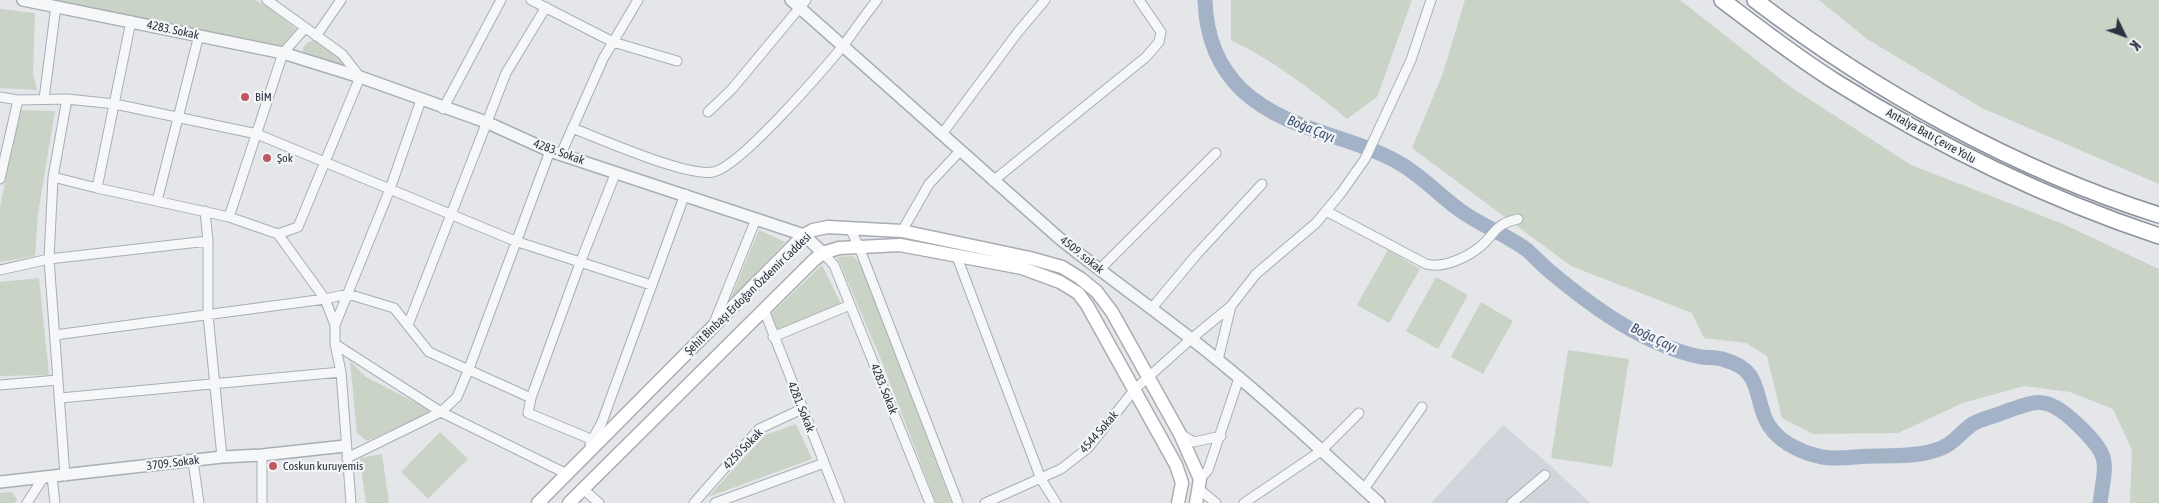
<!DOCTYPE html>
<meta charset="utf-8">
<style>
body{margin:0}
#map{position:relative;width:2159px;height:503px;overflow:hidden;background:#e4e6ea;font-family:"Asap Condensed",sans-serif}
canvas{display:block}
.north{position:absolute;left:2099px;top:10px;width:50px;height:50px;-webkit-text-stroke:4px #f3f5f7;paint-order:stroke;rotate:132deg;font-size:14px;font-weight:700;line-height:20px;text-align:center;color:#2d3340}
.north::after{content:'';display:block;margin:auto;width:18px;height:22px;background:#2d3340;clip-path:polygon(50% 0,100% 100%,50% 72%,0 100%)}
</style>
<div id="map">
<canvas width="2159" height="503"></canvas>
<div class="north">K</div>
</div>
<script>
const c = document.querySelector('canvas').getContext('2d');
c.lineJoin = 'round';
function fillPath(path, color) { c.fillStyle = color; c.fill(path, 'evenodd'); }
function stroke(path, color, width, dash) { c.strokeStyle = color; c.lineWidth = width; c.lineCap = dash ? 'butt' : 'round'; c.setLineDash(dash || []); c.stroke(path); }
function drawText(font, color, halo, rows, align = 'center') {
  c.font = font + ' "Asap Condensed",sans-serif'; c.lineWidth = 4.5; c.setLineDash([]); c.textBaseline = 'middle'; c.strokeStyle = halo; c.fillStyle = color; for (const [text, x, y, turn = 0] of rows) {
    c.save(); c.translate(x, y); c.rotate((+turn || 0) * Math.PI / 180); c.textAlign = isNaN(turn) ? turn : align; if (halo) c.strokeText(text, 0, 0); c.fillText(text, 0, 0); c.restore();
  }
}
const built = new Path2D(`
 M1503 425 1552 467 1590 503H1431Z`);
const green = new Path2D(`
 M57 0H255L268 7 296 29 281 47Z
 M1231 0H1412L1377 97 1347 119C1311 89 1274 61 1231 40Z
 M1465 0H1680L1792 88 1911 165 2063 224 2159 269V503H2130L2132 450 2113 409 2070 392 2024 386 1963 403 1898 433 1813 434 1782 418 1767 356 1746 343 1704 338 1692 313 1571 266 1412 148 1443 73Z
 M1819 0H2159V184L1982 108 1867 39Z
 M0 9 35 13 33 74 37 90 0 88Z
 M314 40 343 61 349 69 303 52V48L307 43Z
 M19 110 55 111 38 214 35 256 0 262V207Z
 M759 230 785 242 730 300Z
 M1388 250 1420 269 1389 323 1357 305Z
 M853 256 861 265 952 503H936L880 357 837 257Z
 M822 265 841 304 779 329 775 328 770 319 771 314Z
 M1436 277 1468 295 1438 349 1406 331Z
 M39 278 49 375 0 376V282Z
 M1481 302 1513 321 1483 374 1451 357Z
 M1568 350 1629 359 1612 467 1551 458Z
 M350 361 366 377 428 409 430 413 367 441 357 433Z
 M796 424 812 459 708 497 765 435Z
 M440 432 468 459 428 499 401 472Z
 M382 454 389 503H366L360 458Z
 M12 492 17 500 15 503H0V493Z`);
const river = new Path2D(`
 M1205 0C1206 35 1216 65 1242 90 1287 132 1349 134 1401 164 1423 177 1440 196 1461 211 1482 226 1507 235 1527 250 1536 258 1544 267 1553 274 1583 299 1621 327 1656 342 1671 349 1686 354 1701 357 1709 358 1717 357 1725 360 1760 370 1754 391 1765 418 1774 440 1799 452 1822 457 1839 460 1857 456 1874 456 1894 455 1914 457 1933 451 1952 446 1957 436 1971 425 1979 419 1989 418 1999 414 2036 401 2045 393 2078 425 2111 457 2106 460 2100 503`);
const minor = new Path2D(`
 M267 0 342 54 360 77 298 227 278 234
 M531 0 613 42 677 61
 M316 36 341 0
 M0 97 18 100 67 99 115 104 257 134 515 241 651 285
 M44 99 56 6
 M443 109 501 0
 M708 112 732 89 806 0
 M572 128C601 139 686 177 713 172 739 168 823 70 843 46 854 31 865 15 877 0
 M942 134 1018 32 1045 0
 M561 154 603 59 638 0
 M53 177 97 188 229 217 278 234 325 299 335 325V344L341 372 351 503
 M0 179 18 100
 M993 181 1146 57 1159 42 1161 32 1139 0
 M97 188 131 21
 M157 201 199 35
 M205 211 208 241V315L222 457
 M1326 211 1426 264C1443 269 1468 257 1481 246 1497 232 1493 225 1518 219
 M229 217 283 53 305 28
 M850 228 859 247 958 503
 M902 231 929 184 960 151
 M823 253 834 265 930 503
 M957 257 1041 479 1056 503
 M0 270 49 259 208 241
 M1099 270 1216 153
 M1152 308 1197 254 1262 184
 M764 310 840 503
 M714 323 756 219
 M335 325 390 189 421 100
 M408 325 506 73 546 7
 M55 335 325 299 348 294 394 308 429 352 531 398
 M773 337 850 305
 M335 344 441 412 457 397 468 371 550 151
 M1218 360 1231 306
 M0 385 58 380
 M60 398 341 372
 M1180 434 1194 442 1221 436
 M593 440 528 413 531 398 580 263 616 172
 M590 444 602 422 685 194
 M347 458 441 412 567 474
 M193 461 199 503
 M65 476 49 259 53 177 67 99
 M52 477 55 503
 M1200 479 1208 470 1239 378
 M583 489 599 503
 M1364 489 1422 407
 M1200 490 1216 503
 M27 503 43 478
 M262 503V455
 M694 503 759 429 802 409
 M715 503 824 463
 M985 503 1061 469 1088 448 1135 389 1191 339 1231 306 1256 274 1316 223 1341 193 1365 159 1411 60 1431 0
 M1244 503 1321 451 1359 413
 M1512 503 1545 475`);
const tertiary = new Path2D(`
 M23 0 283 53 360 77 486 122 550 151 804 235 823 253
 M791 0 1059 238C1111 280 1167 318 1219 361 1275 406 1326 455 1379 503
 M0 482 222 457 262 455 345 446`);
const secondary = new Path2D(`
 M538 503 804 235 813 230 828 227 902 231 1030 258 1062 267 1080 278 1097 292 1112 312 1180 434 1200 479 1196 503
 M569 503 814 260 823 253 839 248 900 245 1022 268 1060 282 1078 293 1087 305 1176 465 1182 483 1178 503`);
const trunk = new Path2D(`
 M1722 0C1759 28 1796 57 1836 82 1937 145 2045 198 2159 236
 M1755 0C1874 91 2016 170 2159 215`);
const markers = [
 [245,97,5,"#c05863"],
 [267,158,5,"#c05863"],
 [273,466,5,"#c05863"]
];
const streetNames = [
 ["4283. Sokak",173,30,12],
 ["Antalya Batı Çevre Yolu",1931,136,29],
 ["4283. Sokak",559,152,20],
 ["4509. sokak",1082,255,39],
 ["Şehit Binbaşı Erdoğan Özdemir Caddesi",748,294,-44],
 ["4283. Sokak",884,389,68],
 ["4281. Sokak",801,407,68],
 ["4544 Sokak",1099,432,-49],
 ["4250 Sokak",743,449,-46],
 ["3709. Sokak",173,463,-7]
];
const poiNames = [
 ["BİM",255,97],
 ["Şok",277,158],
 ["Coskun kuruyemis",283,466]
];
const waterNames = [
 ["Boğa Çayı",1311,129,22],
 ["Boğa Çayı",1654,338,26]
];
fillPath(built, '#d2d5dc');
fillPath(green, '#c9d3c6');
stroke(river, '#a3b2c6', 15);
stroke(minor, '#a9adb4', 11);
stroke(tertiary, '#a9adb4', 14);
stroke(secondary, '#a9adb4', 15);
stroke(trunk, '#8d939f', 18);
stroke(minor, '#f6f7f9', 9);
stroke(tertiary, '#f6f7f9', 11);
stroke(secondary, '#fff', 12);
stroke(trunk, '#fff', 15);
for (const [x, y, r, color] of markers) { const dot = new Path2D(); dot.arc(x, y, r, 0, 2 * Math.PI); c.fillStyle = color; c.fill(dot); stroke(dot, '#f3f5f7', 2); }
drawText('12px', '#2d3340', '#f3f5f7', streetNames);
drawText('12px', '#2d3340', '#f3f5f7', poiNames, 'left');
drawText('italic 14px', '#3c5170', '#f3f5f7', waterNames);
</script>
